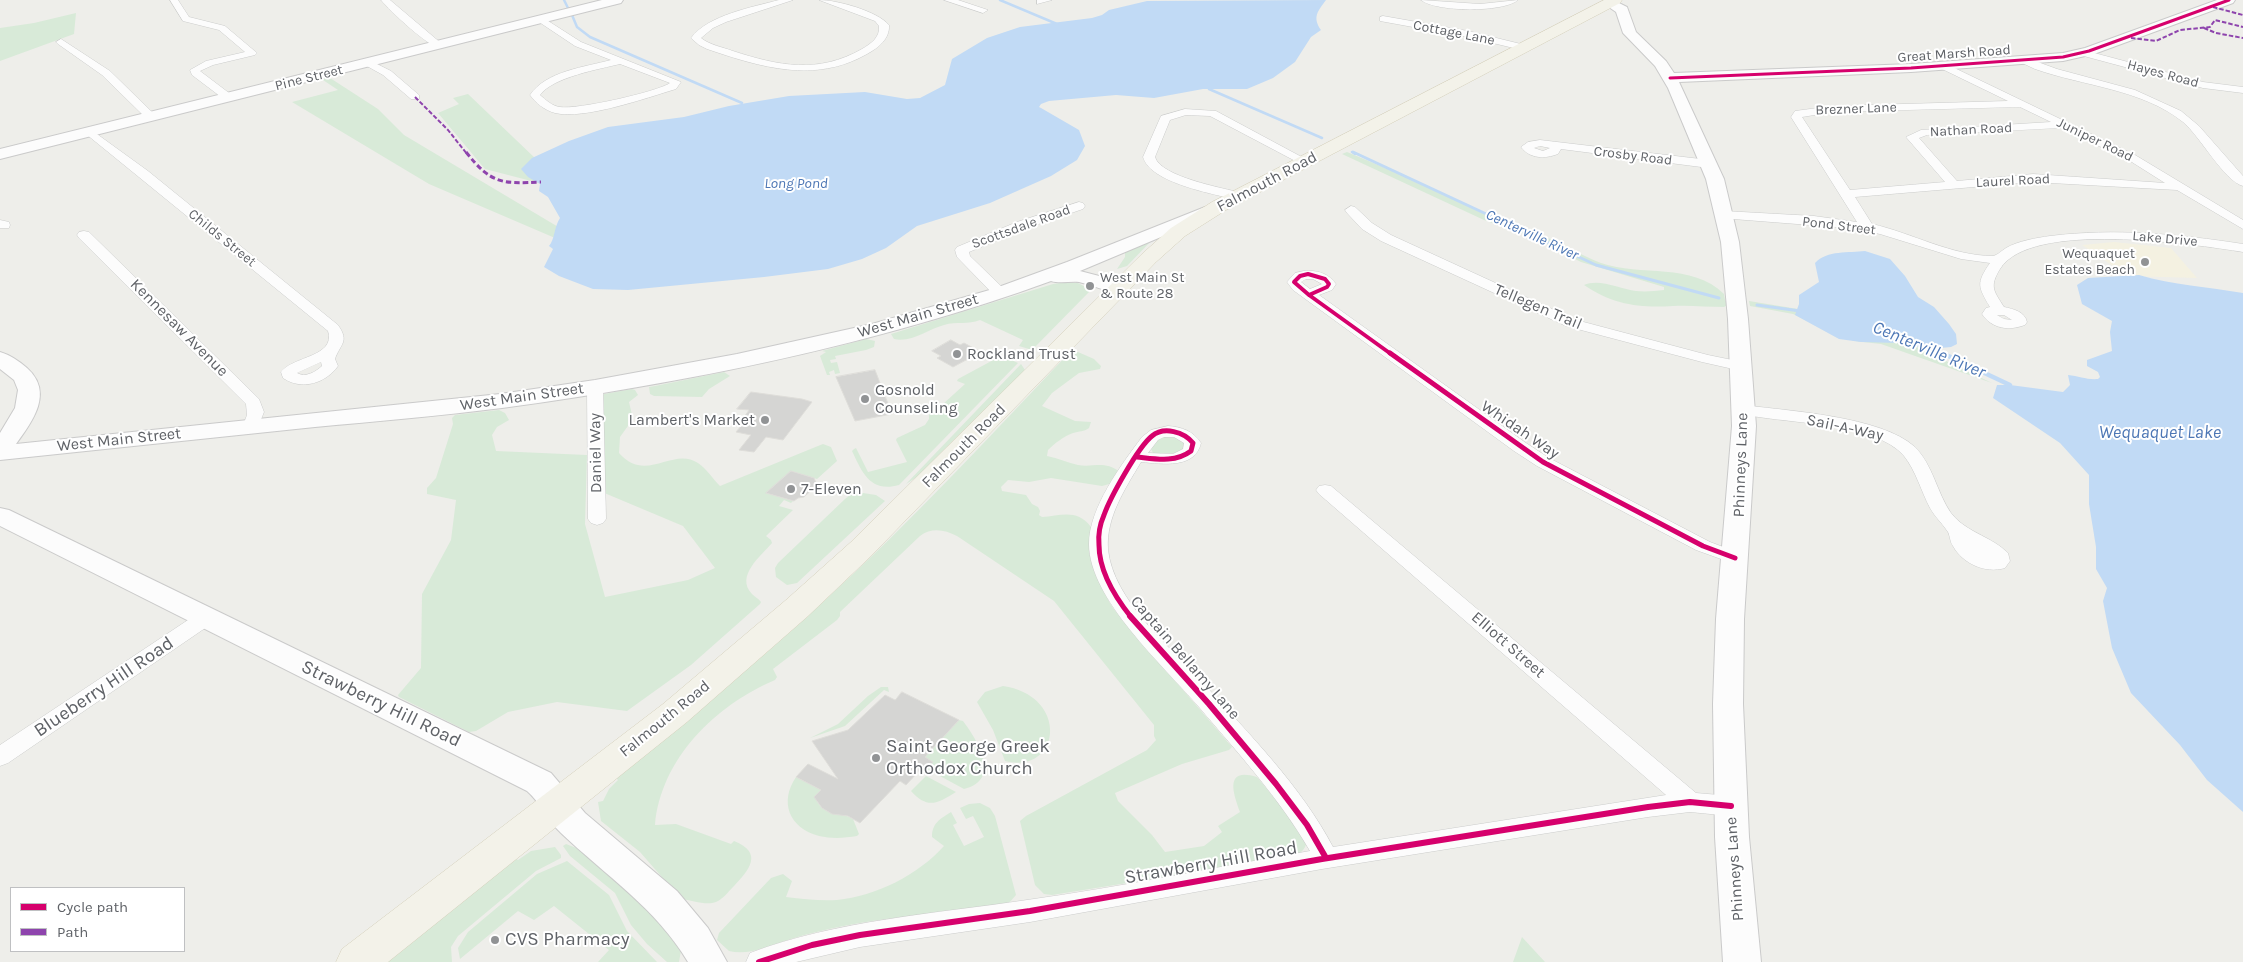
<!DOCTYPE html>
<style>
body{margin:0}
#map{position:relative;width:2243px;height:962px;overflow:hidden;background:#eeeeea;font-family:Karla,sans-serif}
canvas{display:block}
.legend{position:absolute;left:10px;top:887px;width:175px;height:65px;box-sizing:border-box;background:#fff;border:1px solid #bfc0c2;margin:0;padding:6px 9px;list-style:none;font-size:15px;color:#5f6267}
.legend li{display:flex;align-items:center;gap:10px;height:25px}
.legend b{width:25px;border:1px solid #bfc0c2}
</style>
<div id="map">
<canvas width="2243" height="962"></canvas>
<ul class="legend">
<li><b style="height:6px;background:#d6006c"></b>Cycle path</li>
<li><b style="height:6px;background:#8e44ad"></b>Path</li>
</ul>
</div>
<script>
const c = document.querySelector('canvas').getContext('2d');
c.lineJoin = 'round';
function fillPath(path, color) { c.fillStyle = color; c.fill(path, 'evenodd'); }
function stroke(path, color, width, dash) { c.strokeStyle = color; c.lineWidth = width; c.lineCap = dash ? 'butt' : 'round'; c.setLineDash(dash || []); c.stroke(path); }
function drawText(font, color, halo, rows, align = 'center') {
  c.font = font + ' Karla,sans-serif'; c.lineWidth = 4; c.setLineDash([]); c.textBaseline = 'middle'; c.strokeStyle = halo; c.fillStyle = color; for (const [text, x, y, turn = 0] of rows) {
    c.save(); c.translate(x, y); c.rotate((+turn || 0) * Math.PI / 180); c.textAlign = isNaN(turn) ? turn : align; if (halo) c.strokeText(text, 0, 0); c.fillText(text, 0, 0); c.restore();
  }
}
const green = new Path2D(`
 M76 13 74 34 0 61V28L34 23Z
 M327 76 378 109 404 135 560 228 555 238 429 184 292 102 338 90 320 78Z
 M468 94 536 159 547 181 539 183 485 169 438 113 459 104 453 98Z
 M1347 152C1394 171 1440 192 1486 214 1507 224 1531 231 1553 240 1570 247 1584 257 1601 263 1641 277 1692 262 1724 294L1725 300 1729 304 1724 307C1707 307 1690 305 1673 306 1639 308 1614 305 1584 285 1599 278 1620 289 1636 291 1645 292 1655 291 1664 290V287L1581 262 1534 238 1484 220 1342 154Z
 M1152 240 1127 266 1117 269 1125 257V252Z
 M1067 282 1078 283 1091 290 1032 350 1019 346 1023 340 980 320C968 325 957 321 944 325 928 329 912 343 894 339L891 334 1053 284Z
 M1749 301 1798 309 1898 338 1992 383 1881 344 1854 341 1832 333 1793 314 1750 306Z
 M866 339 875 341 874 347 866 350 835 356 836 359 830 360 831 363 837 362 840 373 835 374 834 370 829 372 830 375H827L820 356 826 352 822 351Z
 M1078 352 1094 359 1101 366 1100 369 1079 373 1052 393 1042 406 1075 421 1091 422 1089 428C1084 432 1079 431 1073 433 1063 437 1055 443 1048 450L1047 456C1058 458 1068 463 1078 465 1093 468 1104 460 1120 472L1113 483 1102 486 1051 478 1029 482 1008 480 1001 487 1002 491 1026 495 1032 504 1038 507 1040 511 1039 515 1042 517C1060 516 1077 508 1091 527 1093 557 1097 582 1113 608L1232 747 1229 750 1182 764 1115 793 1118 801 1152 835 1165 852 1204 846 1222 832 1218 826 1240 812C1233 793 1224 767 1257 777L1307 837C1307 846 1304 850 1297 856L1052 895 1044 894 1035 885 1020 821 1026 816 1147 750 1156 740 1154 736V725L1054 601 957 536C945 530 932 527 920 536L840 612V616L837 620 773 669 777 677 775 680C716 705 661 758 655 825L676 824 731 844 734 841C764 853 749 870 734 886 728 892 723 899 716 902 706 906 692 900 681 899L640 852 601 821 598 802 603 801 609 789 618 780 615 777C686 719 759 662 826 599 911 522 989 437 1068 354Z
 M1005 357 1018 363 899 485C870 493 862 472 852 451L854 449 856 448 868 472 907 462 896 440 897 438 925 425 929 419V405L934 403 943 404 965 384 957 381 958 379 997 358Z
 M1021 364 1025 370 917 477 906 484Z
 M724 372 730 376 709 389 702 397 654 396 650 394 649 387 655 386Z
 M632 389 635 390 638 395 629 402 633 419 620 437 619 453C646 484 673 446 698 463 706 468 713 479 720 486L813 448 823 444 831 447 837 461 817 479 791 471 766 493 793 501 791 503 784 500 779 506 793 510 766 536 771 540 772 543C761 556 735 576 752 594 755 597 758 598 761 602L760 604 691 665 627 711 557 702 508 712 476 731 469 732 399 697 398 695 421 668 422 594 451 540 456 500 427 494V488L436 478 453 424 452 418 455 415 499 410 505 413 509 420 497 427 492 435 496 451 587 455 585 524 605 597 688 580 715 568 683 526 602 492 601 397 604 394Z
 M1165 437 1177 438 1184 443 1185 449 1177 453H1153L1151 449C1153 442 1158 439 1165 437Z
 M863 493 876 495 885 501 797 583 787 585 776 577 775 568 778 563 845 499 850 495Z
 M1003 686C1070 696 1061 775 1005 761L993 730 977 702 985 692Z
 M881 687H888L889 692 884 690 845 726 810 738 838 724 868 696Z
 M959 720 963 721C978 741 1002 780 964 789L927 769 933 762 925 757Z
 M926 776 956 792C938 803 928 810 911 791Z
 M796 777 821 790 815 797C823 818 838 810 853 819L859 834 857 836C845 838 832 839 819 836 789 828 779 802 796 777Z
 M980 803 990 808 995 816 1016 895 1009 903C937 915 862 917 791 939 772 945 749 956 729 951L717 940 719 933 771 878 783 874 792 881 786 897C803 899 820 901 837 900 876 896 918 875 944 846L932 837C932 823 940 819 951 812L957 823 953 825 964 846 984 837 973 816 966 819 960 808 969 804Z
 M566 844 579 849 659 915 682 945 679 962H667L647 944 631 925 615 893 570 856 563 846Z
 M555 847 561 855V858L536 871 458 936 451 947 452 962H381L513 857 518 860 531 851Z
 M567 861 609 895 627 931 657 962H598L609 950 554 906 534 920 518 911 460 959 458 948 468 932 537 874Z
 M1522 937 1545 962H1513Z`);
const sand = new Path2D(`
 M2114 242 2171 248 2197 278 2128 276 2082 245Z`);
const water = new Path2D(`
 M1326 0C1318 11 1312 17 1321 30L1311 37 1295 62 1273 78 1247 89H1203L1154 98 1116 95 1049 101 1041 104 1039 107 1041 108 1079 130 1085 146 1077 160 1051 176 990 203 917 226 886 248 862 259 828 269 764 277 628 290 593 289 559 276 544 267 553 249 549 246C555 239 554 227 560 218L548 197 539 191 540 184 528 177 521 169 532 158 569 141 608 127 684 117 729 106 789 96 865 92 907 99 920 98 945 85 952 59 987 38 1020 27 1092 18 1102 15 1109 10 1147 1Z
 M1865 251 1890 259 1905 276 1918 297 1934 307 1949 324 1956 334 1957 344 1951 347 1930 349 1898 343 1861 342 1839 339 1795 315 1799 304V295L1819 282 1815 263C1827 250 1849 253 1865 251Z
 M2139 275C2173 285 2208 287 2243 293V812L2207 780 2180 745 2131 693 2112 648 2103 601 2107 588 2096 569V547L2089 504V475L2060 443 1993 398 1997 385H2010L2063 392 2070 385 2068 375C2079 376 2087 380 2098 379L2100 377 2098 372 2087 366V360L2112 351 2110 332 2112 321 2082 304 2077 285 2088 278Z`);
const streamFar2 = new Path2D(`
 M564 0 569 10
 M1000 0 1057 24
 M572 15 577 27 590 37 742 103
 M1209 89 1322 138
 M1352 152 1355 154`);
const streamFar1 = new Path2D(`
 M1353 152 1596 265 1719 298
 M1757 305 1800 311
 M1927 346 1944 354`);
const stream = new Path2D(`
 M1942 353 2010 385`);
const building = new Path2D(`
 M951 340 960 345 964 343 981 352 953 367 937 358 941 356 932 351Z
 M875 370 892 414 855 421 836 377Z
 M751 392 802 399 812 402 783 440 766 437 754 452 739 450 751 435 736 432 741 426H738L749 410 737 409Z
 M791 471 814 478 817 485 804 497 798 498 794 501 766 493Z
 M902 692 959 720 925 757 933 762 923 772 919 771 906 785 900 781 860 823 848 816 832 814 822 808 814 797 821 790 796 777 808 764 838 779 812 741 848 730 885 695 895 700Z`);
const street = new Path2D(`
 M170 0H178L189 17 225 26 257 53 255 55 213 65 200 71 233 96V100H225L192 75 190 70 206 61 245 52 219 30 183 21Z
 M381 0H390L442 44V48C431 50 389 10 381 0Z
 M779 0H793L726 22 713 28 701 38C710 45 722 47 733 51 779 66 818 74 862 49 872 43 880 37 879 26L875 21 819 0C837 0 877 11 889 25 890 39 878 48 867 54 815 84 760 67 707 49L699 45 691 38C708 15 753 7 779 0Z
 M944 0H958L988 10 983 13Z
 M1037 0H1052L1037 4Z
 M1421 0 1480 4 1518 0C1503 13 1435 12 1421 0Z
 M1383 16 1468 31 1529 46 1531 48 1526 51 1468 37 1380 21V17Z
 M542 17 581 42 681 82 676 89C646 98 584 120 555 113 544 110 536 103 530 95 546 71 585 67 611 60L575 46 539 22V18ZM620 64 670 83C657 92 576 110 560 107 552 106 546 100 540 95 553 77 600 69 620 64Z
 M61 39 110 71 155 115 156 117 155 119H147L102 75 58 44 56 42Z
 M2083 50 2203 82 2243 87V93L2203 88 2080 55V51Z
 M2024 57 2057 69 2135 90 2181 111 2199 126 2243 176V186C2224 181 2200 136 2183 122 2142 89 2083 86 2035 69L2020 62 2019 60Z
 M369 60 391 71 419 95V99H411L383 75 365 65V61Z
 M1942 62 2135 155 2243 220V229L2177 190 2033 182 1855 197 1872 224C1912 233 1952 256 1993 256 1998 255 2001 251 2006 248 2018 241 2036 238 2050 236 2115 228 2178 234 2243 244V252C2193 244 2030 220 2000 269 1989 287 1994 291 2004 307 2014 309 2025 312 2027 322L2025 325C2009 331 1992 329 1982 314L1986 308 1990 307C1978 287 1976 283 1990 263L1961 259 1880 234 1849 228 1720 218 1718 215 1724 211 1814 216 1857 222 1791 117 1795 111 1833 106 2008 101 1938 67 1937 65ZM2020 107 2051 122 1921 130 1906 137 1945 182 1850 190 1802 117 1833 112ZM2060 128 2127 159 2165 183 2033 174 1957 181 1919 138 1927 135ZM1997 315H2004L2012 320 2004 319Z
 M1185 109 1216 111 1311 162 1309 164H1301L1210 116 1186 115 1170 120 1155 157C1161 177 1223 188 1242 193L1244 196 1238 200C1214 194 1150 183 1143 157L1161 116Z
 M90 129 148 171 338 325C350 342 340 344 335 359L338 366C326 383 302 391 283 378L281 372C293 356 336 357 328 331L86 134 84 132ZM321 362 322 366C315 372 306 378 297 373Z
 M1540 140 1709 160 1715 164 1709 168 1561 149 1558 154C1545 159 1530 159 1521 147L1528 142ZM1540 146 1550 148 1543 151 1534 148Z
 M1079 202 1083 203 1085 206 1083 209 1027 228 969 252 970 256 1005 290 1007 293 1005 296H995L957 257 955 250 957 247 1017 222Z
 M1351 206 1355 207 1372 223 1391 235 1576 320 1708 355 1747 363 1750 366 1747 369 1742 371 1702 362 1566 326 1381 241 1362 229 1347 213 1345 210Z
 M0 220 9 222 10 225 9 228H0Z
 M84 231 89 232 259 399 264 412 256 432H244L242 428 247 415 246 404 79 238 77 235 79 232Z
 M1304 271C1317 270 1328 273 1336 284L1332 290 1319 295 1526 443 1549 458 1710 542 1742 554 1744 558 1742 562 1735 564 1696 550 1537 466 1514 451 1293 290 1287 282 1295 273ZM1306 279H1313L1322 284 1310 289 1301 282Z
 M595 382 601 384 603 387 606 519 603 523 597 525 591 523 588 519 587 387 589 384Z
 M1743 405C1788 411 1881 416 1915 447 1933 465 1937 493 1951 513 1964 530 1985 535 2001 547L2008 553 2010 561 2005 568C1985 574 1962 563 1953 546 1950 542 1950 536 1948 532 1942 523 1935 517 1930 508 1921 491 1916 471 1904 456 1875 421 1780 424 1737 413L1735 410 1737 407Z
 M1168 426C1182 427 1193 431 1201 443 1195 469 1163 464 1141 462 1125 489 1106 517 1108 549 1113 601 1171 647 1203 683 1249 734 1301 786 1333 847L1666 795 1319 494 1316 490 1319 486 1325 485 1331 486 1696 793 1731 796 1739 799 1743 806 1739 813 1731 816 1690 812 1648 817 1322 869 1030 922 860 947 796 962H746L750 953C838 920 934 914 1027 900 1122 887 1216 867 1310 851 1280 799 1238 753 1199 707 1164 666 1089 599 1089 544 1089 508 1121 465 1142 437L1151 430ZM1164 437H1174L1184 443 1183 449 1173 454 1148 453 1158 440Z
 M207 610 214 612 217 617 214 622 8 763 0 766V745L200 612Z`);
const secondary = new Path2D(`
 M602 0H623L621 3 0 159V149Z
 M1605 0H1613L1627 7 1636 32 1666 61 1674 73 1911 64 2063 53 2085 48 2217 0H2235L2233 3 2094 54 2063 61 1911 72 1679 82 1724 179 1739 242 1748 319 1756 426 1744 619 1743 704 1749 837 1761 962H1723L1715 837 1713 704 1716 619 1732 426 1728 319 1721 242 1706 179 1668 88 1655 66 1623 33 1616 12 1603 3Z
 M1205 207 1211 208 1214 212 1211 216 1080 271 1126 283 1129 287 1126 291C1111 295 1094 285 1079 282 1070 281 1060 284 1051 281 876 345 686 383 502 408 440 416 378 421 315 427 210 438 105 449 0 460V433L15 408 18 390 14 380 0 369V352C10 355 19 361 27 368 54 392 33 421 16 444L500 394 595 380 737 354 872 324 993 289 1067 262Z
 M0 508 9 510 551 773 585 813 677 891 708 928 727 962H688C656 908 605 875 561 833 548 821 541 803 527 791L0 526Z`);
const primary = new Path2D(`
 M1604 0H1622L1620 3 1226 210 1185 236 1156 262 871 556 808 616 687 722 388 962H336L342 949 663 704 786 600 851 542 1142 254 1171 228 1212 202Z`);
const quietFar1 = new Path2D(`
 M2213 7 2243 15
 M2204 28 2216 33 2243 38
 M2131 38 2156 41 2180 30 2210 27 2215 20 2243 27
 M415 97 448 130 467 154`);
const quiet = new Path2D(`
 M466 152C491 184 502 184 541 182`);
const cyclewayFar3 = new Path2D(`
 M1670 78 1911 68 2063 57 2089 51 2229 0`);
const cyclewayFar2 = new Path2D(`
 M1308 274 1325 279 1329 284 1327 287 1309 295 1294 282 1300 276Z
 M1309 295 1391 354`);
const cyclewayFar1 = new Path2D(`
 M1390 353 1543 462 1703 546 1735 558
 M1131 617C1115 597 1099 572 1099 545 1098 535 1100 524 1104 515 1110 498 1138 447 1152 436 1164 426 1184 432 1193 443L1191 451C1175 463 1156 459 1137 457`);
const cycleway = new Path2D(`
 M1130 616 1209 704 1276 784 1307 825 1326 858
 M759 962 812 945 860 935 1030 911 1322 859 1648 807 1690 802 1731 806`);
const markers = [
 [2145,262,5,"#919395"],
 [1090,286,5,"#919395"],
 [957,354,5,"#919395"],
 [865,399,5,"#919395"],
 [765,420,5,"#919395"],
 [791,489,5,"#919395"],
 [876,758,5,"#919395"],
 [495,940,5,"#919395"]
];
const farStreetnames = [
 ["Cottage Lane",1454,33,11],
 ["Great Marsh Road",1954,54,-4],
 ["Hayes Road",2163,74,15],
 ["Pine Street",309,78,-14],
 ["Brezner Lane",1856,109,-2],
 ["Nathan Road",1971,130,-3],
 ["Juniper Road",2095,140,26],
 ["Crosby Road",1633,156,7],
 ["Laurel Road",2013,181,-3],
 ["Pond Street",1839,226,7],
 ["Scottsdale Road",1021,227,-20],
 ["Childs Street",222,238,39],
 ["Lake Drive",2165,239,5]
];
const farPoinames = [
 ["Wequaquet",2135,254],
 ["Estates Beach",2135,270],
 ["West Main St",1100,278,"left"],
 ["& Route 28",1100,294,"left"]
];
const farWaternames = [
 ["Long Pond",796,184],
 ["Centerville River",1532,235,25]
];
const streetNames = [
 ["Falmouth Road",1267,182,-28],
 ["Tellegen Trail",1538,307,23],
 ["West Main Street",918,316,-16],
 ["Kennesaw Avenue",179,328,45],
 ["West Main Street",522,397,-8],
 ["Sail-A-Way",1845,428,12],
 ["Whidah Way",1520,430,34],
 ["West Main Street",119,440,-6],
 ["Falmouth Road",964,446,-45],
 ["Daniel Way",596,453,-91],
 ["Phinneys Lane",1741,465,-88],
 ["Elliott Street",1508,645,41],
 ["Captain Bellamy Lane",1185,658,49],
 ["Falmouth Road",665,719,-39],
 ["Phinneys Lane",1735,869,-94]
];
const poiNames = [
 ["Rockland Trust",967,354],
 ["Gosnold",875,390],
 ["Counseling",875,408],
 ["Lambert's Market",755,420,"right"],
 ["7-Eleven",801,489]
];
const waterNames = [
 ["Centerville River",1929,350,23],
 ["Wequaquet Lake",2160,433]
];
const nearStreetnames = [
 ["Blueberry Hill Road",104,687,-34],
 ["Strawberry Hill Road",381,704,26],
 ["Strawberry Hill Road",1211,863,-10]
];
const nearPoinames = [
 ["Saint George Greek",886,747],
 ["Orthodox Church",886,769],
 ["CVS Pharmacy",505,940]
];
fillPath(green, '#d8ead8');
fillPath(sand, '#f4f1e1');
fillPath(water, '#c1daf5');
stroke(streamFar2, '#c1daf5', 2.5);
stroke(streamFar1, '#c1daf5', 3);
stroke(stream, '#c1daf5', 4.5);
fillPath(building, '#d5d5d3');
stroke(building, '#deddd9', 1);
stroke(street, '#cbcccb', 1);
stroke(secondary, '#cacaca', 2);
stroke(primary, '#d4cfba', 1);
fillPath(street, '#fcfcfc');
fillPath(secondary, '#fcfcfc');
fillPath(primary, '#f3f2e9');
stroke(quietFar1, '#8e44ad', 2, [4.5, 2]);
stroke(quiet, '#8e44ad', 3, [5.5, 3]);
stroke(cyclewayFar3, '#d6006c', 3);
stroke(cyclewayFar2, '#d6006c', 4);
stroke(cyclewayFar1, '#d6006c', 5);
stroke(cycleway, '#d6006c', 6);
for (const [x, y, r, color] of markers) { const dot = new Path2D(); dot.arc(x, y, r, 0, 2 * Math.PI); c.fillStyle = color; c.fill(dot); stroke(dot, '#fff', 2); }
drawText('14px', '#5f6267', '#fff', farStreetnames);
drawText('14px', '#5f6267', '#fff', farPoinames, 'right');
drawText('italic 15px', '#4d77b5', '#fff', farWaternames);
drawText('16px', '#5f6267', '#fff', streetNames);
drawText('16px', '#5f6267', '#fff', poiNames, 'left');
drawText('italic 18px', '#4d77b5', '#fff', waterNames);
drawText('19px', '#5f6267', '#fff', nearStreetnames);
drawText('19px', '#5f6267', '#fff', nearPoinames, 'left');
</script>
